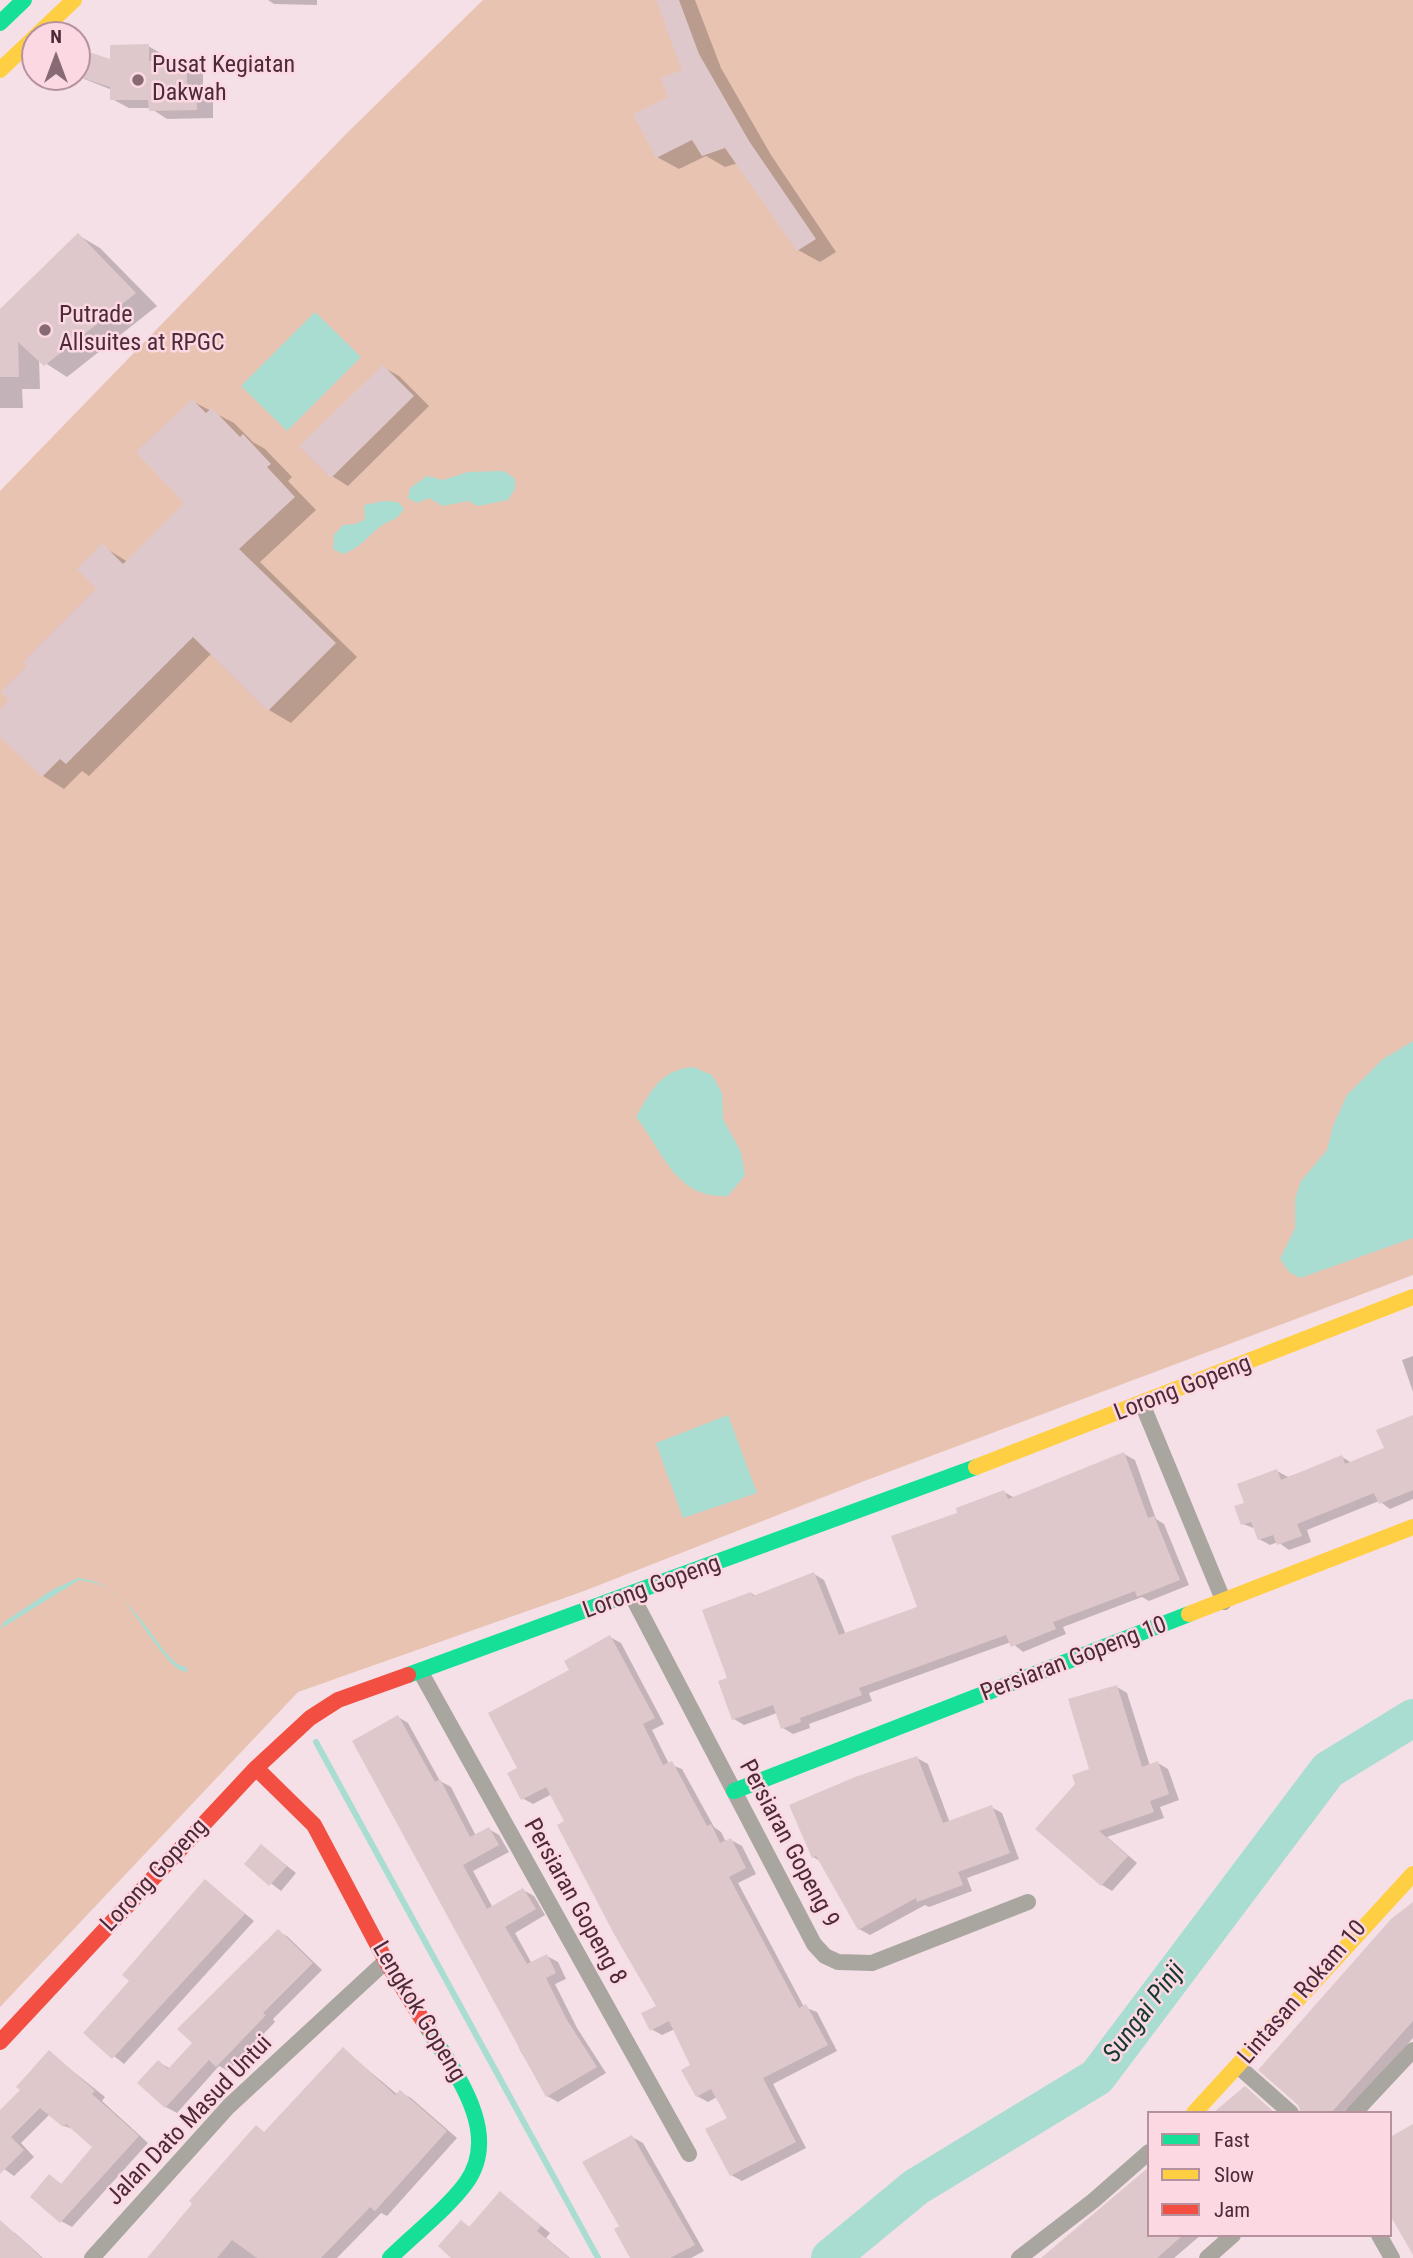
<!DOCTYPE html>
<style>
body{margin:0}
#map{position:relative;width:1413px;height:2258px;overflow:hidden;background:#f4e0e6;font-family:"Roboto Condensed",sans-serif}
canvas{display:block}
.legend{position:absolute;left:1147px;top:2111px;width:245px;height:126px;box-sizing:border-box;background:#fcd8e3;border:2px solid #b6929e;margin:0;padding:9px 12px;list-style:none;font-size:21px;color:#4c2a37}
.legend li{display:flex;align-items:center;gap:14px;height:35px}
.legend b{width:35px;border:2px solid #b6929e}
.north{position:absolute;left:21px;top:21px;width:70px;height:70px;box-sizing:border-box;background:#fcd8e3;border:2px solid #b6929e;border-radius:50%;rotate:0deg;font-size:19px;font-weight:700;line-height:28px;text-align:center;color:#4c2a37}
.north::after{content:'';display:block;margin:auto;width:24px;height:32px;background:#876a74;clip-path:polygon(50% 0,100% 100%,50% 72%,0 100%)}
</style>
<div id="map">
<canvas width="1413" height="2258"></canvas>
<ul class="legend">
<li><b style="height:9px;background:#16e098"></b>Fast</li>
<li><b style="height:9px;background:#ffcf43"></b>Slow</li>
<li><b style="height:9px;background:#f24e42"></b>Jam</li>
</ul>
<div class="north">N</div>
</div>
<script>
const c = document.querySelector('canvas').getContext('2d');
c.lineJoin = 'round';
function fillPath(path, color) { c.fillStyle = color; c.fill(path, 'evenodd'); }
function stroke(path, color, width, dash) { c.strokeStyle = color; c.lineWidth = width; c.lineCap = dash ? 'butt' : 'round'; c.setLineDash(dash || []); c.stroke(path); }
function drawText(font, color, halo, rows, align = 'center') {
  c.font = font + ' "Roboto Condensed",sans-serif'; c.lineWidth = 5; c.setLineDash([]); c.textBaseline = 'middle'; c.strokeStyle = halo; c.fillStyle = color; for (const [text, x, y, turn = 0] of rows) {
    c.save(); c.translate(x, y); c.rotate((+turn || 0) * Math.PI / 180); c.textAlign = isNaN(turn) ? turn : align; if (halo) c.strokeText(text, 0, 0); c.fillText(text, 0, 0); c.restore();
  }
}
const green = new Path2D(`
 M483 0H1413V1275L867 1480 584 1591 298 1692 0 2007V491L347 133Z`);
const water = new Path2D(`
 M315 312 361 357 287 431 241 386Z
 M504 471 515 479V489L508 500 478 506 468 501 443 506 429 498 417 503 408 498 410 488 427 476 443 480 468 472Z
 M384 501 398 502 404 509C397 521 391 519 381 526 367 537 360 548 343 554L333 549 334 535 343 525 356 524 365 519 364 505Z
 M1413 1041V1238L1300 1278 1289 1272 1280 1259 1295 1228V1199L1301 1181 1327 1150 1333 1126 1347 1095 1382 1060Z
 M693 1067 712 1075 722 1093 723 1119 741 1152 745 1175 728 1196C675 1199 664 1152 636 1117 652 1090 660 1070 693 1067Z
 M728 1415 757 1493 683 1518 656 1443Z
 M78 1578C138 1584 160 1667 187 1667L186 1672C167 1670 136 1611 119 1596 107 1586 93 1582 79 1580L0 1629 4 1622 52 1590Z`);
const shadow = new Path2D(`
 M268 0H317V5L274 4Z
 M658 0H695L721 68 771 155 836 252 820 262 798 250 738 163 725 167 706 156 679 169 657 157 670 98 684 72Z
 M148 46 164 55 165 62 187 60 203 69V90L213 96V118L167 119 150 108H129L112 99V90L77 76V59L112 62Z
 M78 235 100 248 157 306 67 377 39 359 40 389H22L23 408H0V312Z
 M383 367 399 376 429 406 348 486 332 476Z
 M192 401 234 423 253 442 265 449 292 477 288 481 316 510 260 562 357 657 291 723 269 710 212 653 89 776 82 771 64 789 43 776 0 734V712L99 589 102 546 128 562 186 503Z
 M1413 1356V1392L1402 1360Z
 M1413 1417V1499L1390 1509 1379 1501 1307 1530 1311 1542 1289 1550 1278 1542 1270 1545 1259 1539 1256 1529 1243 1524 1246 1504 1277 1471 1288 1477 1342 1457 1352 1463 1386 1449Z
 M1124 1454 1135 1460 1156 1519 1164 1524 1189 1585 1149 1601 1142 1597 1063 1627 1066 1634 1023 1652 1011 1642 869 1693 872 1701 809 1724 810 1728 793 1734 783 1728 777 1713 744 1725 734 1719 729 1679 751 1593 756 1596 814 1574 824 1580 846 1635 919 1608 960 1514 1004 1492 1015 1498Z
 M610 1637 621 1643 664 1724 652 1730 669 1764 682 1769 714 1827 721 1832 726 1842 731 1840 742 1846 756 1874 738 1883 804 2007 817 2012 837 2051 773 2084 806 2148 742 2181 731 2175 729 2119 717 2097 708 2102 697 2096 693 2065 675 2029 662 2035 651 2029 658 2007 552 1794 533 1804 522 1798 520 1768 571 1670Z
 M1117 1687 1127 1693 1150 1766 1158 1763 1168 1769 1179 1800 1160 1807 1164 1818 1107 1837 1137 1863 1112 1891 1102 1885 1092 1770Z
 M398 1717 408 1723 440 1781 451 1787 476 1836 489 1829 499 1835 509 1852 473 1871 493 1908 523 1890 534 1896 545 1915 515 1933 532 1964 547 1956 558 1962 566 1979 555 1984 577 2028 606 2073 558 2102 547 2096 520 2050Z
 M917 1758 928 1764 950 1823 991 1807 1002 1813 1019 1859 967 1878 972 1891 929 1907 925 1905 870 1935 859 1929 822 1862 813 1857Z
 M262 1846 296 1873 281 1891 246 1864Z
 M206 1881 254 1921 124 2064 85 2033 132 1981Z
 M1413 1904V2038L1347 2113H1308Z
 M278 1931 288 1937 322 1970 273 2019 275 2022 228 2071 219 2066 177 2113 166 2107 139 2083 158 2062 171 2069 195 2043Z
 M343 2049 398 2095 400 2092 411 2098 457 2138 387 2216 381 2213 337 2258H150L257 2128 265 2133Z
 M49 2052 105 2097 102 2101 148 2143 72 2227 61 2221 50 2177 63 2185 94 2147 76 2130 64 2126 50 2114 21 2143 34 2157 14 2176 0 2166V2112L23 2090Z
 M632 2137 643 2143 704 2251 691 2258H632L621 2227Z
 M501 2193 550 2233 546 2238 570 2258H454L462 2222 471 2228Z
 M5 2227 15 2233 43 2258H0V2232Z
 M1149 2235H1201L1174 2258H1044Z`);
const stream = new Path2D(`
 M316 1742 598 2258`);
const river = new Path2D(`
 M830 2258 916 2187 1097 2077 1328 1770 1413 1718`);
const building = new Path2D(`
 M656 0H679L699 54 749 141 816 239 797 251 725 148 702 156 692 140 656 158 633 114 668 97 661 78 682 70Z
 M149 44V61L187 58V85H197V110L149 111 148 100H110V87L77 76V48L110 59V45Z
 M78 233 136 293 44 366 18 342 19 377H0V309Z
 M383 365 414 396 331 478 299 446Z
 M192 399 206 413 212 408 240 437 243 434 271 464 267 467 295 497 239 549 336 643 268 711 193 637 66 764 60 759 42 777 0 737V710L9 700 1 692 27 666 23 662 96 589 77 569 102 543 123 564 184 503 136 452Z
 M1413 1415V1490L1379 1504 1374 1493 1297 1524 1302 1536 1277 1545 1273 1535 1258 1540 1251 1522 1241 1525 1234 1506 1244 1503 1237 1484 1277 1469 1281 1480 1342 1455 1345 1464 1384 1448 1376 1430Z
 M1124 1452 1148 1518 1154 1516 1180 1580 1137 1597 1135 1591 1053 1622 1056 1629 1011 1647 1006 1635 859 1688 862 1695 800 1718 801 1722 781 1729 773 1705 732 1720 718 1681 727 1678 702 1610 751 1592 753 1596 814 1572 839 1635 917 1607 891 1536 957 1513 956 1508 1004 1490 1008 1499Z
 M610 1635 655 1718 643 1724 663 1765 672 1761 707 1826 711 1824 720 1843 731 1838 746 1868 729 1877 799 2008 806 2004 828 2045 763 2078 796 2142 730 2176 705 2129 727 2118 711 2089 696 2097 681 2070 690 2065 669 2021 650 2031 641 2013 656 2006 614 1934 557 1825 564 1821 546 1787 521 1800 507 1773 517 1768 488 1713 569 1670 564 1661Z
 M1117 1685 1142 1767 1158 1761 1169 1794 1150 1801 1154 1812 1099 1831 1128 1856 1101 1886 1035 1829 1075 1784 1072 1775 1089 1769 1068 1699Z
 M398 1715 435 1782 440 1779 470 1837 489 1827 499 1845 463 1865 487 1909 523 1888 536 1909 505 1927 527 1964 547 1954 556 1973 546 1978 567 2020 597 2067 546 2097 352 1741Z
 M917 1756 943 1823 992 1805 1010 1853 958 1872 963 1885 917 1902 916 1898 858 1930 816 1856 812 1858 789 1805 855 1777Z
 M261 1844 287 1866 269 1886 244 1864Z
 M205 1879 245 1914 112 2059 83 2033 129 1981 122 1975Z
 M1413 1902V2021L1331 2113H1301L1298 2105 1258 2070 1391 1919Z
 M278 1929 313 1963 263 2013 266 2015 216 2067 209 2060 165 2108 137 2083 158 2060 168 2069 192 2043 177 2029Z
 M343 2047 395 2095 400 2090 447 2131 375 2211 370 2207 321 2258H257L232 2240 217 2258H147L192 2204 189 2201 256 2125 264 2132Z
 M49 2050 95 2091 92 2094 139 2136 60 2223 30 2197 49 2174 61 2184 92 2147 66 2124 63 2127 40 2108 11 2137 24 2150 0 2174V2110L20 2090 16 2087Z
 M1245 2086 1275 2113H1213L1214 2112Z
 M1413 2124V2255L1390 2215V2137Z
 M632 2135 695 2245 670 2258H630L614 2229 619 2226 582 2162Z
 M1149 2167V2235H1183L1157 2258H1041Z
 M500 2191 541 2226 537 2231 569 2258H451L438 2246 461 2220 469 2227Z
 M0 2220 42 2258H0Z`);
const street = new Path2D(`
 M1143 1406 1224 1602
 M632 1596 814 1944 825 1956 838 1962 872 1963 1028 1902
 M420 1671 689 2154
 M1239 2067 1291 2113
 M1354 2113 1413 2050
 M1379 2235 1392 2258
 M92 2258 229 2106 386 1961
 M1019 2258 1093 2201 1149 2152
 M1207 2258 1233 2235`);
const fast = new Path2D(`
 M0 23 24 0
 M408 1675 976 1467
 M734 1791 1189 1614
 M390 2258C414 2234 446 2210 466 2183 503 2132 453 2070 427 2027`);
const slow = new Path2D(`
 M37 35 74 0
 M0 70 35 37
 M976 1467 1413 1297
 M1189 1614 1413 1527
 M1194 2113 1413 1874`);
const jam = new Path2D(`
 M256 1768 314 1825 386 1961 427 2027
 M0 2042 256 1768 310 1718 338 1700 408 1675`);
const markers = [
 [138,80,7,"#876a74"],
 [45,330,7,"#876a74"]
];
const poiNames = [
 ["Pusat Kegiatan",152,66],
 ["Dakwah",152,94],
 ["Putrade",59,316],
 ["Allsuites at RPGC",59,344]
];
const streetNames = [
 ["Lorong Gopeng",1183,1389,-21],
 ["Lorong Gopeng",652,1588,-20],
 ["Persiaran Gopeng 10",1074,1660,-21],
 ["Persiaran Gopeng 9",788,1844,62],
 ["Lorong Gopeng",155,1876,-47],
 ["Persiaran Gopeng 8",574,1902,61],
 ["Lintasan Rokam 10",1303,1993,-49],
 ["Lengkok Gopeng",418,2012,59],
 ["Jalan Dato Masud Untui",190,2121,-46]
];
const waterNames = [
 ["Sungai Pinji",1145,2013,-53]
];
fillPath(green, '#e8c3b2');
fillPath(water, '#aaddd2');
fillPath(shadow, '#0003');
stroke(stream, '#aaddd2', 6);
stroke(river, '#aaddd2', 38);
fillPath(building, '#dfc8cb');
stroke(street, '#a9a59f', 16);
stroke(fast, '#16e098', 16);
stroke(slow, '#ffcf43', 16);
stroke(jam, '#f24e42', 16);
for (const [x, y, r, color] of markers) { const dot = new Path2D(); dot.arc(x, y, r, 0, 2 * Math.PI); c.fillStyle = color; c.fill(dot); stroke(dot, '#fcd8e3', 2.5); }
drawText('24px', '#4c2a37', '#fcd8e3', poiNames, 'left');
drawText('24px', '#4c2a37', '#fcd8e3', streetNames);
drawText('italic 26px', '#133a31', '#fcd8e3', waterNames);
</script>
